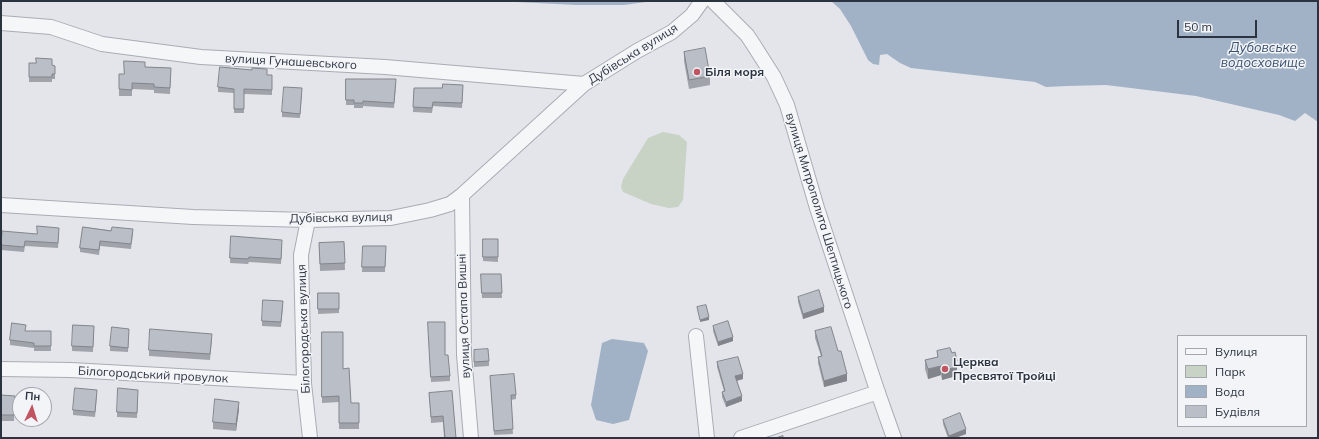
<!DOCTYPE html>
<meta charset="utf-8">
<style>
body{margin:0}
#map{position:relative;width:1319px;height:439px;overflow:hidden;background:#e3e5ea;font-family:Mulish,sans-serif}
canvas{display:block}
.frame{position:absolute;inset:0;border:2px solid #2c3340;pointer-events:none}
.legend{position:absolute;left:1177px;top:335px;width:130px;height:92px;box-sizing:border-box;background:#f2f4f7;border:1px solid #a3a7ae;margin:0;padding:5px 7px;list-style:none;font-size:12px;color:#2c3340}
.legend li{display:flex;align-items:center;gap:8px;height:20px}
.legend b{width:20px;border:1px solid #a3a7ae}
.north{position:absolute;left:12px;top:387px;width:40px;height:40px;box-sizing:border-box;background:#f2f4f7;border:1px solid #a3a7ae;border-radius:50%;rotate:4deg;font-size:11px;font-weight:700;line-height:16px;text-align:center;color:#2c3340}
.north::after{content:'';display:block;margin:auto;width:14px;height:18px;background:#c25462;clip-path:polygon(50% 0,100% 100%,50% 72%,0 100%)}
.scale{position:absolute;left:1177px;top:20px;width:80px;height:18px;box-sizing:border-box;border:2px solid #2c3340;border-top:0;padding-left:5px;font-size:12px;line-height:14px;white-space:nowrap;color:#2c3340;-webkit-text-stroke:3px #f2f4f7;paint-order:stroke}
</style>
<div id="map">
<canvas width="1319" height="439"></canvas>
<div class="frame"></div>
<ul class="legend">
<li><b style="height:5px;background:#f5f6f8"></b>Вулиця</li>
<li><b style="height:11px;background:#c8d3c5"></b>Парк</li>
<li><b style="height:11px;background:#a1b2c6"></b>Вода</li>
<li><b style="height:11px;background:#babec6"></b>Будівля</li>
</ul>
<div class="north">Пн</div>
<div class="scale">50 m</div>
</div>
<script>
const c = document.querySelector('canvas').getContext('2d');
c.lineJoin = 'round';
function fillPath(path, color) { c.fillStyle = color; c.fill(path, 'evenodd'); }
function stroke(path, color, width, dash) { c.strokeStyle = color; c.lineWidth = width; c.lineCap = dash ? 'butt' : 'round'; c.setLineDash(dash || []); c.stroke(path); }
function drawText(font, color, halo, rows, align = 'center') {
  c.font = font + ' Mulish,sans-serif'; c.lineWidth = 3; c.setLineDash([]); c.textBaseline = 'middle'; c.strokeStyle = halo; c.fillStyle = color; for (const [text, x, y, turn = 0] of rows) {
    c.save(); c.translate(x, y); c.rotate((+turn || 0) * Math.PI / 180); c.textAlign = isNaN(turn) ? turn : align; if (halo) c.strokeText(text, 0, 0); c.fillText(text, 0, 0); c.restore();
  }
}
const green = new Path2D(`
 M663 132 679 135 687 142 683 200 678 207 669 208 651 204 623 192 621 187 623 179 648 138Z`);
const water = new Path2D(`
 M496 1H653L624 5H577Z
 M831 1H1318V122L1305 113 1295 121 1279 115 1196 96 1106 85 1067 86 1046 87 1035 82 911 68 900 63 887 54 880 55 879 65 873 64 868 60 851 26 840 9Z
 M612 339 644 343 648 351 629 420 613 424 596 420 591 405 602 343Z`);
const minor = new Path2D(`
 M713 1 747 35 753 44 774 77 787 105 817 208 877 390 894 438
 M1 23 51 27 102 44 201 57 385 67 584 84
 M462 195 464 355 471 438
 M1 205 193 217 308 220 391 218 430 210 450 204 462 195 584 84 637 51 672 32 692 15 702 1
 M308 220 301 255 304 383 310 438
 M696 336 707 438
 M1 369 71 370 304 383
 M741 438 878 392`);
const wall = new Path2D(`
 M684 52 710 76V85L689 89 684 61Z
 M29 63H36L55 66V79H52V82H29Z
 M145 67 171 68 170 94 154 93V90L132 89V96H119V74H124Z
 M267 75H272V95L244 94V113H234V93L218 92V87Z
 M346 79 396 84 394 108 363 106V108H354V105H346Z
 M414 88 463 90 462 108 433 106 432 113 413 112Z
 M302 93 300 118 282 117V112Z
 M83 227 133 233 131 249 100 246 99 255 80 252V248Z
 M59 232 58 248 25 246 24 252 1 250V245Z
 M231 236 282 245 281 264 249 262 248 264 230 263Z
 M483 239H498V262L483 261Z
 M344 242 345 270 320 271 319 243Z
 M363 246H386L385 272H362Z
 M481 274H501L502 298H482Z
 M318 293H339V313L318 314Z
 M798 297 824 312 803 319 798 302Z
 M283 306 281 327 262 326V321Z
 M428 322 445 355 450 376V381L431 382Z
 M94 326 93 352 72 351V346Z
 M713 326 733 341 718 346 713 331Z
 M26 331H51V351H34V348L10 345V340Z
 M815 331 838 351 847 381 824 387 818 363V357L821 356 815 338Z
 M322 332 343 369 351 403H359V429H339V402L322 403Z
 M129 333 128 352 110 351V346Z
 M212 340 210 360 149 356V350Z
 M474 350 489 361V366L474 367Z
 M937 351 957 370H956V376L942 380 941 375 928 379 925 369V360L937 357Z
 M717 362 743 379 737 381 742 401 726 407 722 397V392L724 391 717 367Z
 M490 376 516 395V399L511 400 513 434 494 435Z
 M452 391 456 438H444L443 422 431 423 429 393Z
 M1 395 15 396 14 421H1Z
 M97 395 95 417 73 415V410Z
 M138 395 137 418 117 417V412Z
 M239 409 236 431 213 429V422Z
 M943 420 966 434 955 438H948L943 424Z`);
const shadedWall = new Path2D(`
 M824 307V312L803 319V314Z
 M709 317V320L700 322V320Z
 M733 337V341L718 346V342Z
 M954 361H957V370H956V376L942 380V371Z
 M941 366V375L928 379V369Z
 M743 374V379L735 381V376Z
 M847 374V381L824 387V381Z
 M742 396V401L726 407V402Z
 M239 402V409L236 431V424Z
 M966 429V434L955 438H949V436Z`);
const building = new Path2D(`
 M705 48 710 76 689 80 684 52Z
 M36 58 52 59V65L55 66V74H52V77H29V63H36Z
 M124 61 145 62V67L171 68 170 88 154 87V84L132 83V90L119 89V74H124Z
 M220 67 252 70V68L267 69V75H272V90L244 89V109H234V89L218 87Z
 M346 79H396L394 103 363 101V103H354V100H346Z
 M443 84 463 85 462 103 433 102 432 108 413 107 414 88H442Z
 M284 87 302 88 300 114 282 112Z
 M37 226 59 228 58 243 25 241 24 247 1 245 2 231 37 234Z
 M83 227 111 231 112 227 133 229 131 244 100 241 99 250 80 248Z
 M231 236 282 240 281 259 249 257 248 259 230 258Z
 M483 239H498V257H483Z
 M344 242 345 263 320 264 319 243Z
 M363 246H386L385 267H362Z
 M481 274H501L502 293H482Z
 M819 290 824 307 803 314 798 297Z
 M318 293H339V309H318Z
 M263 300 283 301 281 322 262 321Z
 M706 305 709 317 700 320 697 307Z
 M728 321 733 337 718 342 713 326Z
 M428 322H445V355H448L450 376 431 377Z
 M12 323 26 325 25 331H51V346H34V343L10 340Z
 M73 325 94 326 93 347 72 346Z
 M112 327 129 329 128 348 110 346Z
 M831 327 838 351H841L847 374 824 381 818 357 822 356 815 331Z
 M150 329 212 334 210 354 149 350Z
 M322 332H343V369L349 368 351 403H359V423H339V396L322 397Z
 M950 348 952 353 955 352 957 361H954L956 367 942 371 941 366 928 369 925 360 938 357 937 351Z
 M488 349 489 361 474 362V350Z
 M738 357 743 374 735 376 742 396 726 402 722 392 725 391 717 362Z
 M514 374 516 395H511L513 429 494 431 490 376Z
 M75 388 97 390 95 412 73 410Z
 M118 388 138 390 137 413 117 412Z
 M452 391 456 438H445L443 416 431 417 429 393Z
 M1 395 15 396 14 415H1Z
 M215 399 239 402 236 424 213 422Z
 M960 413 966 429 949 436 943 420Z
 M783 436V438H776Z`);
const markers = [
 [697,72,4,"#c25462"],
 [945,369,4,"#c25462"]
];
const streetNames = [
 ["Дубівська вулиця",633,54,-32],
 ["вулиця Гунашевського",291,62,3],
 ["вулиця Митрополита Шептицького",819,211,73],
 ["Дубівська вулиця",341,218,-1],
 ["вулиця Остапа Вишні",464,316,-92],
 ["Білогородська вулиця",304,329,-92],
 ["Білогородський провулок",153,375,3]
];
const poiNames = [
 ["Біля моря",705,72],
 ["Церква",953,362],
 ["Пресвятої Тройці",953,376]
];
const waterNames = [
 ["Дубовське",1263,48],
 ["водосховище",1263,63]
];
fillPath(green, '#c8d3c5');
fillPath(water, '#a1b2c6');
stroke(minor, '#a8acb4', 16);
stroke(minor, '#f5f6f8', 14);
fillPath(wall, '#a0a3aa');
fillPath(shadedWall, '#82858b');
fillPath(building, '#babec6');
stroke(building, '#82858b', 1);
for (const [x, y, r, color] of markers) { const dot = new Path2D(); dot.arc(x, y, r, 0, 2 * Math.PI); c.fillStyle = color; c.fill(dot); stroke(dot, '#f2f4f7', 1.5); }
drawText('12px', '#2c3340', '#f2f4f7', streetNames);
drawText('bold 12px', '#2c3340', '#f2f4f7', poiNames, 'left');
drawText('italic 13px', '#3a5170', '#f2f4f7', waterNames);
</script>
